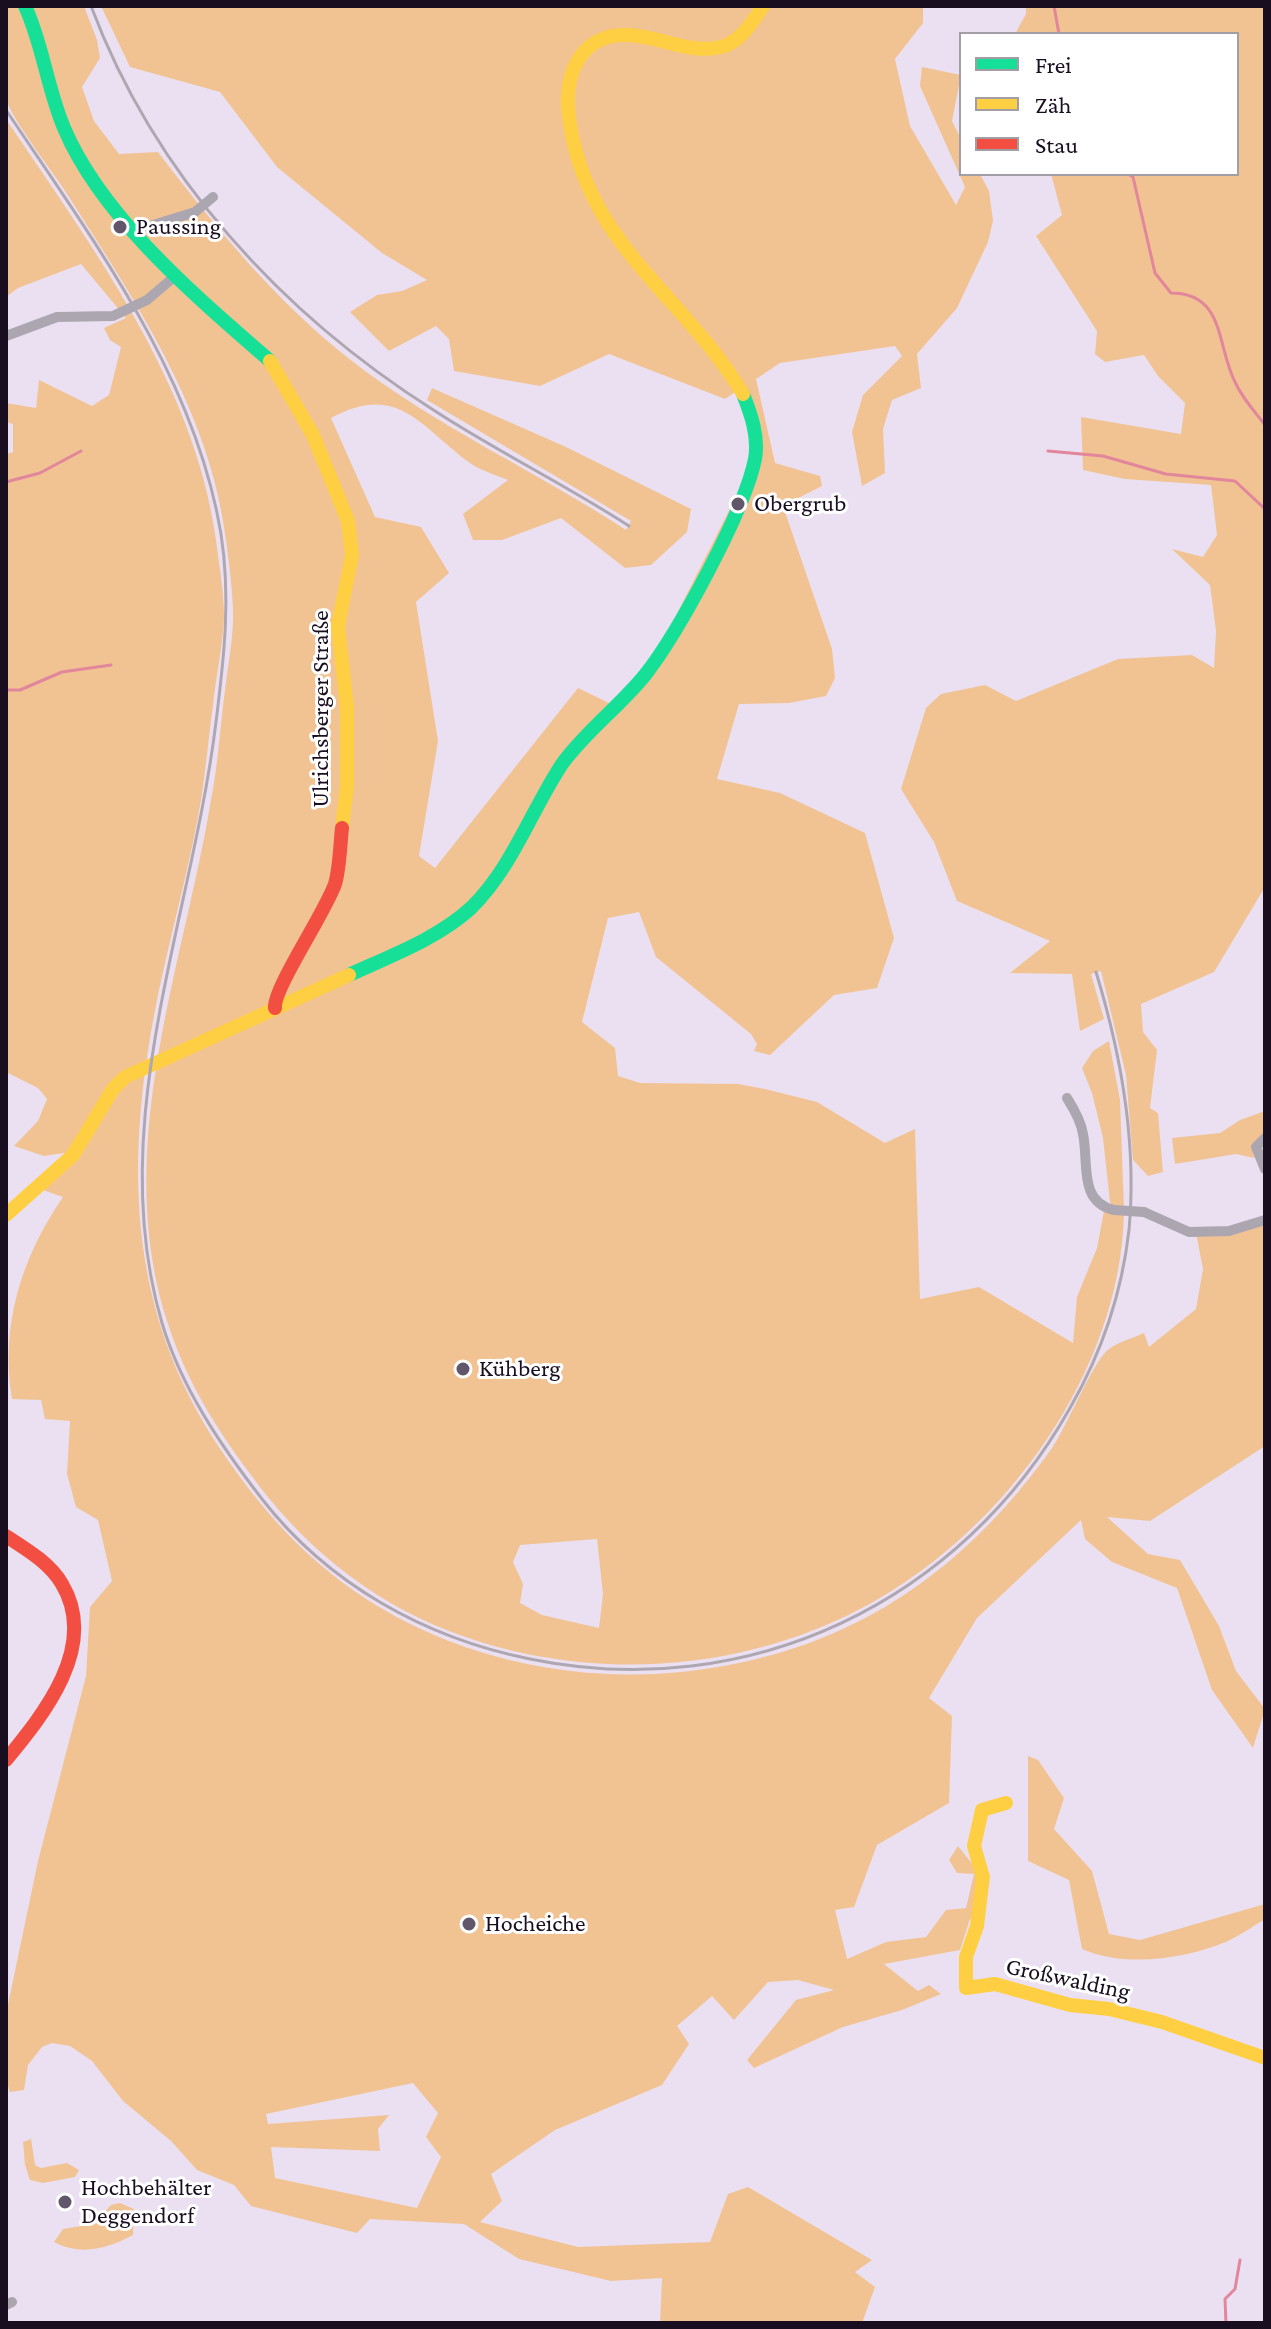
<!DOCTYPE html>
<meta charset="utf-8">
<style>
body{margin:0}
#map{position:relative;width:1271px;height:2329px;overflow:hidden;background:#ebe0f2;font-family:"Crimson Pro",serif}
canvas{display:block}
.frame{position:absolute;inset:0;border:8px solid #190d20;pointer-events:none}
.legend{position:absolute;left:959px;top:32px;width:280px;height:144px;box-sizing:border-box;background:#fff;border:2px solid #a39ea6;margin:0;padding:10px 14px;list-style:none;font-size:24px;color:#190d20}
.legend li{display:flex;align-items:center;gap:16px;height:40px}
.legend b{width:40px;border:2px solid #a39ea6}
</style>
<div id="map">
<canvas width="1271" height="2329"></canvas>
<div class="frame"></div>
<ul class="legend">
<li><b style="height:10px;background:#16e098"></b>Frei</li>
<li><b style="height:10px;background:#ffcf43"></b>Zäh</li>
<li><b style="height:10px;background:#f24e42"></b>Stau</li>
</ul>
</div>
<script>
const c = document.querySelector('canvas').getContext('2d');
c.lineJoin = 'round';
function fillPath(path, color) { c.fillStyle = color; c.fill(path, 'evenodd'); }
function stroke(path, color, width, dash) { c.strokeStyle = color; c.lineWidth = width; c.lineCap = dash ? 'butt' : 'round'; c.setLineDash(dash || []); c.stroke(path); }
function drawText(font, color, halo, rows, align = 'center') {
  c.font = font + ' "Crimson Pro",serif'; c.lineWidth = 6; c.setLineDash([]); c.textBaseline = 'middle'; c.strokeStyle = halo; c.fillStyle = color; for (const [text, x, y, turn = 0] of rows) {
    c.save(); c.translate(x, y); c.rotate((+turn || 0) * Math.PI / 180); c.textAlign = isNaN(turn) ? turn : align; if (halo) c.strokeText(text, 0, 0); c.fillText(text, 0, 0); c.restore();
  }
}
const green = new Path2D(`
 M6 6H84L97 40 100 58 82 87 94 121 119 154 158 152C217 229 275 301 352 361 437 427 536 471 626 530L631 521 427 400 432 388 566 447 691 509 687 532 651 565 625 568 561 518 502 540H473L463 514 508 480C496 475 483 471 473 465 422 430 400 380 331 418L375 517 421 527 449 573 416 602 438 741 419 856 435 868 578 688 615 706 647 673 756 457 741 388 725 399 609 354 540 386 454 371 449 339 436 326 389 351 350 312 377 295 402 291 427 280 382 253 277 167 220 92 130 67 101 6H923V23L895 59 910 126 956 205 965 187 920 86 922 67 961 75 952 121 961 139V174H980L989 191 993 221 988 242 957 308 917 354 921 388 892 400 883 429 885 473 862 486 852 432 863 395 902 356 895 346 780 363 756 379 775 463 820 476 822 486 792 501 785 512 832 649 835 678 826 696 789 703 739 704 717 779 780 793 865 833 894 938 877 988 834 995 770 1055 754 1051 757 1044 751 1034 656 957 639 912 608 918 582 1022 615 1048 618 1076 640 1083 738 1084 765 1089 817 1102 885 1143 915 1129 920 1299 979 1287 1073 1343 1077 1297 1097 1248 1104 1211 1124 1214C1120 1371 1007 1527 873 1602 745 1674 586 1684 449 1631 366 1599 299 1542 248 1471 215 1427 186 1379 169 1327 110 1151 182 973 211 800 218 764 220 727 225 690 228 664 234 635 233 609 232 586 229 563 226 540 210 411 135 301 67 194 53 172 14 122 7 102 1 84 6 28 6 6ZM597 1539 603 1594 599 1628 542 1615 520 1603 523 1584 513 1562 520 1545Z
 M1026 6H1265V887L1214 972 1141 1004 1143 1032 1157 1050 1150 1108 1158 1113 1163 1172 1148 1176 1133 1160 1126 1075 1101 971 1091 974 1104 1019 1080 1031 1072 974 1010 973 1050 941 957 901 934 842 901 789 926 708 941 694 985 685 1016 701 1118 659 1192 655 1214 668 1216 631 1210 585 1172 549 1203 557 1217 535 1211 485 1125 479 1083 470 1081 417 1181 434 1185 403 1158 376 1144 355 1105 362 1095 354 1097 331 1036 236 1062 215 1051 174H1237V34H1015L1026 14Z
 M6 119C91 246 195 383 216 540 219 564 224 592 224 616 223 646 216 676 213 705 209 735 206 765 202 794 191 862 172 928 158 995 125 1158 125 1308 221 1450 268 1520 321 1576 395 1616 524 1686 681 1692 817 1640 915 1602 992 1533 1052 1448 1067 1427 1094 1359 1109 1349 1118 1342 1133 1338 1144 1333L1149 1347 1196 1309 1203 1269 1196 1233 1265 1221V1446L1150 1521 1107 1517 1148 1554 1180 1560 1219 1626 1236 1671 1265 1709 1253 1748 1212 1690 1177 1588 1112 1562 1085 1539 1081 1520 977 1618 929 1698 952 1716 949 1803 877 1845 854 1907 835 1910 847 1959 886 1942 926 1937 946 1910 966 1908 974 1874 957 1873 949 1860 958 1846 977 1870 974 1920 970 1919 960 1950 884 1964 918 1991 929 1985 941 1994 902 2010 843 2027 754 2068 747 2060 796 2000 834 1990 798 1980 768 1982 734 2020 712 1996 677 2026 689 2044 662 2085 555 2130 491 2174 502 2201 480 2222 578 2247 710 2242 728 2194 748 2187 872 2260 855 2272 875 2287 862 2323H660L662 2278 611 2281 519 2259 464 2224 370 2219 357 2233 251 2206 234 2185 197 2170 171 2141 123 2101 92 2061 70 2046 52 2043 42 2047 28 2065 24 2090 10 2092 6 2080V2014L38 1861 86 1676 90 1607 112 1581 98 1520 76 1507 67 1474 70 1421 45 1419 41 1400 12 1399C0 1326 21 1258 63 1197L37 1188 70 1152 44 1156 14 1146 38 1121 47 1099 38 1088 6 1072V454L13 452V424L6 422V403L36 408 39 380 92 406 109 395 121 347 110 340 104 328 126 318 81 264 18 288 6 297ZM413 2083 438 2113 426 2137 441 2157 417 2208 275 2178 271 2147 380 2151 378 2129 389 2115 268 2124 266 2114Z
 M1109 1041 1120 1100 1124 1209H1116L1110 1202 1103 1138 1092 1093 1082 1068 1093 1051Z
 M1265 1111V1136L1253 1147 1254 1158 1236 1154 1175 1164 1172 1138 1220 1133 1240 1120Z
 M1028 1756 1038 1760 1064 1798 1054 1829 1092 1871 1109 1934 1140 1940 1265 1904V1919C1253 1926 1241 1935 1228 1941 1186 1959 1124 1968 1082 1949L1069 1880 1028 1861Z
 M31 2139 35 2165 41 2168 67 2163 79 2170 75 2177 43 2183 30 2180 25 2165 23 2142Z
 M120 2203 134 2209 133 2235C107 2249 80 2256 54 2242L63 2229 94 2224 111 2205Z`);
const stream = new Path2D(`
 M1054 6 1059 34
 M1128 174 1133 177 1155 273 1171 293C1226 293 1216 347 1236 384 1243 399 1255 412 1265 425
 M1048 451 1103 456 1166 474 1235 481 1265 509
 M6 482 40 473 81 451
 M6 690H20L62 672 111 665
 M1226 2323 1225 2299 1235 2289 1240 2260`);
const street = new Path2D(`
 M134 231 195 212 213 197
 M6 336 57 317 113 316 147 300 174 277
 M1067 1098C1074 1109 1081 1121 1083 1134 1089 1162 1078 1202 1114 1210
 M1265 1138 1256 1147 1265 1169
 M1144 1212 1189 1232 1229 1231 1265 1220
 M6 2305 12 2302`);
const fast = new Path2D(`
 M25 6C43 45 47 88 64 128 102 218 198 298 270 361
 M349 975C390 956 437 939 471 908 512 868 531 811 562 764 586 731 619 707 645 675 678 633 745 510 755 459 759 437 751 414 743 394`);
const slow = new Path2D(`
 M270 361 313 435 348 521 352 555 338 626 347 707V786L342 828
 M743 394C683 294 585 244 569 117 563 70 584 28 637 36 665 39 693 54 721 47 741 42 752 22 763 6
 M6 1215 73 1155 113 1089 125 1077 349 975
 M1006 1803 982 1810 974 1846 983 1877 977 1926 966 1957V1988L995 1984 1070 2005 1109 2009 1162 2022 1265 2058`);
const jam = new Path2D(`
 M275 1008C273 989 325 913 335 884 340 867 340 845 342 828
 M6 1536C26 1549 50 1563 62 1584 99 1646 44 1714 6 1760`);
const rail = new Path2D(`
 M91 6C155 177 283 315 435 411 498 452 566 485 629 526
 M6 110C93 240 195 376 221 534 231 598 224 658 216 722 192 920 103 1123 162 1323 181 1387 221 1446 262 1499 328 1584 425 1638 530 1659 749 1704 961 1602 1070 1408 1101 1354 1122 1292 1129 1230 1137 1144 1121 1054 1096 972`);
const streetBridge = new Path2D(`
 M1114 1210 1144 1212`);
const markers = [
 [120,227,8,"#62576a"],
 [738,504,8,"#62576a"],
 [463,1369,8,"#62576a"],
 [469,1924,8,"#62576a"],
 [65,2202,8,"#62576a"]
];
const poiNames = [
 ["Paussing",136,227],
 ["Obergrub",754,504],
 ["Kühberg",479,1369],
 ["Hocheiche",485,1924],
 ["Hochbehälter",81,2188],
 ["Deggendorf",81,2216]
];
const streetNames = [
 ["Ulrichsberger Straße",321,709,-90],
 ["Großwalding",1068,1979,12]
];
fillPath(green, '#f1c393');
stroke(stream, '#e1869b', 3);
stroke(street, '#aca6b0', 10);
stroke(fast, '#16e098', 14);
stroke(slow, '#ffcf43', 14);
stroke(jam, '#f24e42', 14);
stroke(rail, '#aea7b2', 3);
stroke(streetBridge, '#aca6b0', 10);
for (const [x, y, r, color] of markers) { const dot = new Path2D(); dot.arc(x, y, r, 0, 2 * Math.PI); c.fillStyle = color; c.fill(dot); stroke(dot, '#fff', 3); }
drawText('24px', '#190d20', '#fff', poiNames, 'left');
drawText('24px', '#190d20', '#fff', streetNames);
</script>
